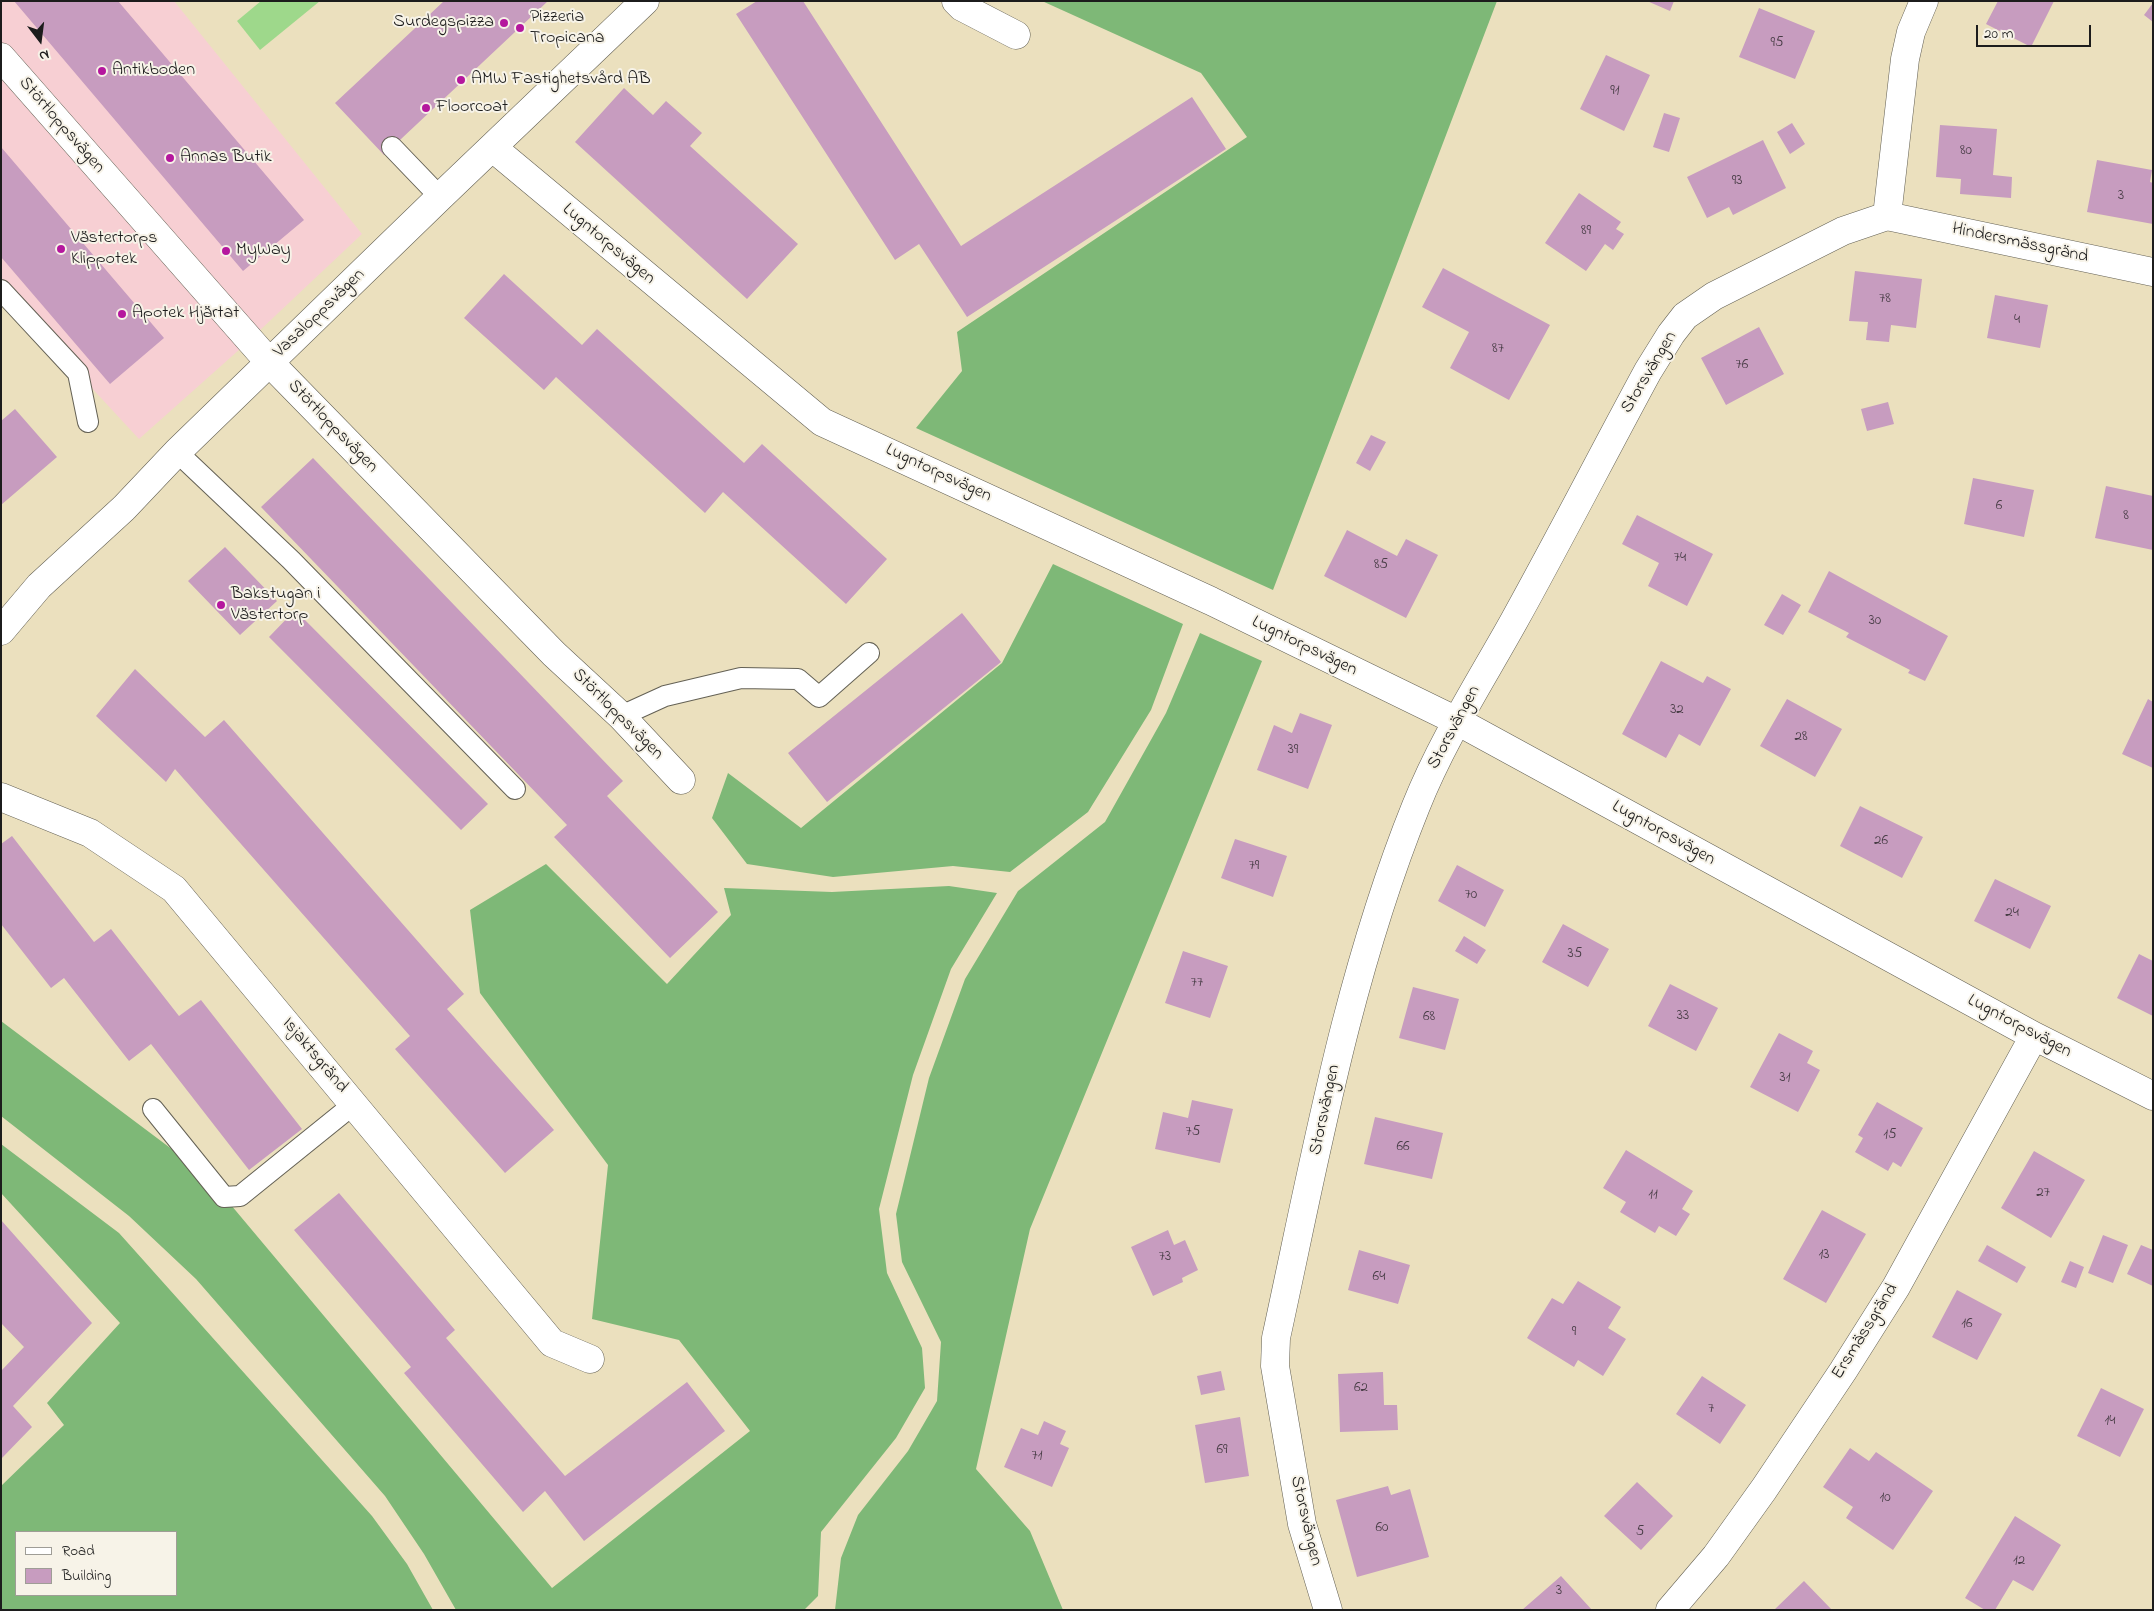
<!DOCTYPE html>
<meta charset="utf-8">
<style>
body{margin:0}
#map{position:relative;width:2154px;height:1611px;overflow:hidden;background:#ebe0be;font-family:"Indie Flower",sans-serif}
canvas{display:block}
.frame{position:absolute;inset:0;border:2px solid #1c1c1c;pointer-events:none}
.legend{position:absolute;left:15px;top:1531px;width:162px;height:65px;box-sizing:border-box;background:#f7f3e8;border:1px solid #9f9d96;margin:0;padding:6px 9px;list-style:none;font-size:15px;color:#1c1c1c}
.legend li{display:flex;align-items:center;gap:10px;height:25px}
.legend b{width:25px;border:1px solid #9f9d96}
.north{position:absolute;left:15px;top:15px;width:50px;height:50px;-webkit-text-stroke:4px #f7f3e8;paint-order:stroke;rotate:165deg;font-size:14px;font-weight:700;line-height:20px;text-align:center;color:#1c1c1c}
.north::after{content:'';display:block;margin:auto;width:18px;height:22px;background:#1c1c1c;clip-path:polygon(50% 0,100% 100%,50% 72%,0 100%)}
.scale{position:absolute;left:1976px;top:25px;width:115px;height:22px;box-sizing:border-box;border:2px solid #1c1c1c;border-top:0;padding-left:6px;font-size:15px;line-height:18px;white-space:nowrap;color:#1c1c1c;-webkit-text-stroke:4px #f7f3e8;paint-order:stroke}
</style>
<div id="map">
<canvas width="2154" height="1611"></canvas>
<div class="frame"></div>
<ul class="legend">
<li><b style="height:6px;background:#fff"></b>Road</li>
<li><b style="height:14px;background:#c79cbf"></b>Building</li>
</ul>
<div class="north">N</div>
<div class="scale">20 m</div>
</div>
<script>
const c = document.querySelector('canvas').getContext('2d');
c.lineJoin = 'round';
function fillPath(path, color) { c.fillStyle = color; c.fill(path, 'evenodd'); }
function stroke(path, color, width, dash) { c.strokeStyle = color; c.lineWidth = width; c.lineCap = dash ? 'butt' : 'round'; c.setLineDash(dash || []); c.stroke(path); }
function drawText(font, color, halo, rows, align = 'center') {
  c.font = font + ' "Indie Flower",sans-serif'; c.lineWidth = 4; c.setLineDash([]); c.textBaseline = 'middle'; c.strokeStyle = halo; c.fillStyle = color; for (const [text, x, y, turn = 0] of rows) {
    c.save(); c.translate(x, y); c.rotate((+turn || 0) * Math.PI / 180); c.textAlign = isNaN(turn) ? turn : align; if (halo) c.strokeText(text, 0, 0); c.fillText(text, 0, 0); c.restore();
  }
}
const built = new Path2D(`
 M1 1H174L362 234 240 349 139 439 1 290Z`);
const green = new Path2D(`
 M261 1H320L260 50 237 21Z`);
const forest = new Path2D(`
 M1042 1H1497L1273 590 916 428 962 371 957 332 1247 137 1201 73Z
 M1053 564 1183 624 1151 710 1088 812 1010 872 953 866 833 877 747 864 712 818 728 773 801 828 1002 663Z
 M1200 633 1262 661 1030 1229 976 1469 1030 1531 1063 1610H835L841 1558 858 1515 908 1451 937 1401 941 1342 902 1262 896 1214 929 1078 965 979 1018 891 1105 822 1166 713Z
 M546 864 667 984 731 915 724 888 832 892 949 886 997 893 951 969 913 1075 879 1209 887 1273 922 1348 925 1388 896 1438 821 1532 818 1596 804 1610H456L424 1554 385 1496 196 1279 129 1216 1 1116V1021L205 1174 552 1588 750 1431 679 1340 592 1319 608 1165 480 993 470 910Z
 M1 1144 119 1233 372 1516 407 1564 433 1610H1V1486L64 1425 47 1403 120 1323 1 1193ZM176 1532V1595H16V1532Z`);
const building = new Path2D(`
 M14 1H118L304 220 243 271Z
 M444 1H548L384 155 335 103Z
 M757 1H803L961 246 1192 97 1226 149 967 317 919 244 895 260 736 14Z
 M1647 1H1674L1670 11Z
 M1998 1H2054L2031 47 1986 24Z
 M2153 3V22L2144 15Z
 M1759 8 1815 31 1795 79 1739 57Z
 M1606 55 1650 75 1624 131 1580 109Z
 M624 88 653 115 666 101 702 133 690 146 798 244 747 299 575 142Z
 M1664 113 1680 118 1669 152 1653 147Z
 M1792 123 1805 144 1790 154 1777 132Z
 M1940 125 1997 129 1993 175 2012 177 2011 198 1960 194 1961 179 1936 177Z
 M1763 140 1786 188 1733 215 1729 207 1707 218 1687 177Z
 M1 147 164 338 110 384 1 257Z
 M2097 160 2152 170 2150 182 2153 183V224L2087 212Z
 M1579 193 1621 222 1616 229 1624 234 1613 250 1605 244 1586 271 1545 243Z
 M1443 268 1550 325 1509 400 1450 368 1469 332 1422 307Z
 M1855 271 1922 279 1916 328 1891 325 1889 342 1866 340 1868 322 1849 321Z
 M504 274 582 345 597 329 744 463 762 444 887 559 846 604 723 492 705 513 556 377 544 390 464 318Z
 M1995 295 2048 305 2040 348 1987 338Z
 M1759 327 1784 374 1726 405 1701 358Z
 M1888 402 1894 424 1867 431 1861 409Z
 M15 409 57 457 1 505V421Z
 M1371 435 1386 442 1370 471 1356 463Z
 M313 458 623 781 607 796 718 912 670 958 554 837 567 825 261 507Z
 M1973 478 2034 490 2024 537 1964 524Z
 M2106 486 2153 496V550L2095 538Z
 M1637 515 1713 554 1687 606 1648 586 1659 563 1622 544Z
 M1347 530 1397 556 1406 539 1438 555 1406 618 1324 576Z
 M225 547 277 601 240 635 188 581Z
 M1829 571 1948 636 1925 681 1908 673 1910 670 1846 637 1849 633 1808 612Z
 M1782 594 1801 605 1783 635 1764 625Z
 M295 610 488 804 461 830 269 637Z
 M962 613 1001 662 827 802 788 753Z
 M1661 661 1703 683 1707 676 1731 689 1700 746 1679 734 1666 758 1622 734Z
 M135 669 205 737 224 720 464 994 447 1009 554 1130 505 1173 395 1049 410 1036 175 769 166 782 96 716Z
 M1787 699 1842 729 1815 777 1760 746Z
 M2148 699 2153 702V768L2122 754Z
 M1300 713 1332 725 1308 789 1257 770 1274 725 1292 733Z
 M1860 806 1923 837 1902 878 1840 846Z
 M12 836 94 942 111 929 179 1016 201 1000 302 1129 249 1170 151 1044 129 1061 64 978 51 988 1 924V844Z
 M1235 839 1287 856 1273 897 1221 878Z
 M1457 865 1504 890 1485 927 1438 901Z
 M1995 879 2051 906 2030 949 1974 921Z
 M1563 924 1609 949 1588 987 1542 962Z
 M1464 936 1486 950 1477 964 1455 951Z
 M1183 951 1228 966 1210 1018 1165 1003Z
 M2139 954 2153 961V1016L2117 998Z
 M1670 984 1718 1008 1696 1051 1648 1026Z
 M1413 987 1459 999 1445 1050 1399 1038Z
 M1779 1033 1813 1051 1807 1063 1820 1070 1798 1112 1750 1087Z
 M1192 1100 1233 1109 1220 1163 1155 1149 1163 1112 1188 1118Z
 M1877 1102 1923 1128 1901 1167 1893 1162 1888 1171 1855 1152 1863 1138 1858 1135Z
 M1375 1117 1443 1133 1432 1179 1364 1164Z
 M1626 1150 1693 1191 1682 1209 1690 1214 1676 1236 1659 1226 1655 1233 1620 1212 1626 1202 1603 1188Z
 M2034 1151 2085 1180 2051 1238 2001 1208Z
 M339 1193 455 1330 446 1338 565 1476 687 1382 725 1431 584 1541 545 1491 523 1512 404 1373 411 1367 294 1230Z
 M1822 1210 1866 1234 1826 1303 1783 1279Z
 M1 1220 92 1323 13 1406 32 1427 1 1459V1371L24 1347 1 1323Z
 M1168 1230 1174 1245 1185 1240 1198 1270 1182 1278 1183 1282 1153 1296 1131 1247Z
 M2103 1235 2128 1245 2113 1283 2088 1273Z
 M1987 1245 2026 1267 2017 1283 1978 1261Z
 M2141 1245 2153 1250V1286L2127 1274Z
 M1359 1250 1410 1265 1398 1304 1348 1290Z
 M2070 1261 2084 1267 2076 1288 2061 1282Z
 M1578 1281 1621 1307 1608 1328 1626 1339 1603 1376 1578 1360 1574 1367 1527 1338 1552 1298 1563 1304Z
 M1957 1290 2002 1314 1977 1360 1932 1337Z
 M1221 1371 1225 1390 1201 1395 1197 1376Z
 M1383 1372 1384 1405H1397L1398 1430 1340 1432 1338 1374Z
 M1702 1376 1746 1405 1720 1444 1676 1414Z
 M2101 1388 2144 1409 2120 1457 2077 1436Z
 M1240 1417 1249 1476 1205 1483 1195 1425Z
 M1044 1421 1066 1431 1060 1444 1069 1448 1052 1487 1004 1467 1021 1428 1038 1435Z
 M1850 1448 1869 1461 1876 1452 1933 1491 1893 1550 1846 1518 1853 1507 1823 1487Z
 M1637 1482 1673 1516 1641 1550 1604 1516Z
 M1388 1486 1391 1495 1410 1489 1429 1557 1357 1577 1336 1500Z
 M2015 1516 2061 1545 2033 1591 2013 1580 1995 1610H1985L1965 1598Z
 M1561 1576 1592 1610H1522Z
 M1804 1581 1832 1610H1774Z`);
const service = new Path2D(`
 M392 147 440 197
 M1 290 78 373 88 422
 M177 452 291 560 515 789
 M621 716 665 696 741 678 798 679 819 697 869 653
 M153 1109 224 1197 240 1196 354 1104`);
const minor = new Path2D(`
 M956 1 962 7 1016 35
 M1 57 270 363 554 654 621 716 681 780
 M493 148 822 422 1211 601 1457 721 2034 1036 2153 1096
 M1887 216 2153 272
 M1 631 39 586 124 508 177 452 440 197 645 1
 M1 797 90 833 174 889 552 1343 590 1359
 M1328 1610 1302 1524 1275 1366 1276 1338C1315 1159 1347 977 1416 806 1442 741 1480 682 1514 621 1560 538 1603 454 1648 371L1671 334 1685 316 1714 296 1843 231 1887 216 1905 59 1911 32 1924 1
 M1670 1610 1716 1556 1764 1489 1843 1371 1896 1287 2034 1036`);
const markers = [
 [504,23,5,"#b5179e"],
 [520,28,5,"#b5179e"],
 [102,71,5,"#b5179e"],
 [461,80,5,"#b5179e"],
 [426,108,5,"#b5179e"],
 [170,158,5,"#b5179e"],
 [61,249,5,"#b5179e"],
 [226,251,5,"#b5179e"],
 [122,314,5,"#b5179e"],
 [221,605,5,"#b5179e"]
];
const numberNames = [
 ["95",1777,44],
 ["91",1615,92],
 ["80",1966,152],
 ["93",1737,182],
 ["3",2121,197],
 ["89",1586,232],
 ["78",1885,300],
 ["4",2017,321],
 ["87",1498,350],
 ["76",1742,366],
 ["6",1999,507],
 ["8",2126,517],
 ["74",1680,559],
 ["85",1381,566],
 ["30",1875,622],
 ["32",1677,711],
 ["28",1801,738],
 ["39",1293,751],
 ["26",1881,842],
 ["79",1254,867],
 ["70",1471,896],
 ["24",2012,914],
 ["35",1575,955],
 ["77",1197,984],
 ["33",1683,1017],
 ["68",1429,1018],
 ["31",1785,1079],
 ["75",1193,1133],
 ["15",1890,1136],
 ["66",1403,1148],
 ["27",2043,1194],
 ["11",1653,1196],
 ["13",1824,1256],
 ["73",1165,1258],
 ["64",1379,1278],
 ["16",1967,1325],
 ["9",1574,1333],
 ["62",1361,1389],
 ["7",1711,1410],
 ["14",2110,1422],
 ["69",1222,1451],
 ["71",1037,1457],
 ["10",1885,1499],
 ["60",1382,1529],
 ["5",1640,1533],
 ["12",2019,1562],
 ["3",1559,1592]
];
const poiNames = [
 ["Pizzeria",530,18],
 ["Tropicana",530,39],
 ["Surdegspizza",494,23,"right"],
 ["Antikboden",112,71],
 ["AMW Fastighetsvård AB",471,80],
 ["Floorcoat",436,108],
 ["Annas Butik",180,158],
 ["Västertorps",71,239],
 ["Klippotek",71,260],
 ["MyWay",236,251],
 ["Apotek Hjärtat",132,314],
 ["Bakstugan i",231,595],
 ["Västertorp",231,616]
];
const streetNames = [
 ["Störtloppsvägen",61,126,49],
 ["Hindersmässgränd",2020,244,12],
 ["Lugntorpsvägen",608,245,40],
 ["Vasaloppsvägen",320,314,-44],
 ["Storsvängen",1650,373,-59],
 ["Störtloppsvägen",332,427,46],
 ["Lugntorpsvägen",938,474,25],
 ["Lugntorpsvägen",1304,647,26],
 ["Störtloppsvägen",617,715,45],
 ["Storsvängen",1455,728,-62],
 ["Lugntorpsvägen",1663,834,29],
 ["Lugntorpsvägen",2019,1027,28],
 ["Isjaktsgränd",314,1056,50],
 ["Storsvängen",1326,1110,-78],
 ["Ersmässgränd",1866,1332,-58],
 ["Storsvängen",1305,1521,77]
];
fillPath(built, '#f7cfd3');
fillPath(green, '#9ed88b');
fillPath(forest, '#7eb877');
fillPath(building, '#c79cbf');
stroke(service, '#646155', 22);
stroke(minor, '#646155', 29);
stroke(service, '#fff', 20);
stroke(minor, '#fff', 28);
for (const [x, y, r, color] of markers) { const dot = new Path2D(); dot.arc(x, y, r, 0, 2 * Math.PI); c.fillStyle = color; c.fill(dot); stroke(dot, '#f7f3e8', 2); }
drawText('15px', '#473c45', null, numberNames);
drawText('18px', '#1c1c1c', '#f7f3e8', poiNames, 'left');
drawText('18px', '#1c1c1c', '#f7f3e8', streetNames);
</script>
